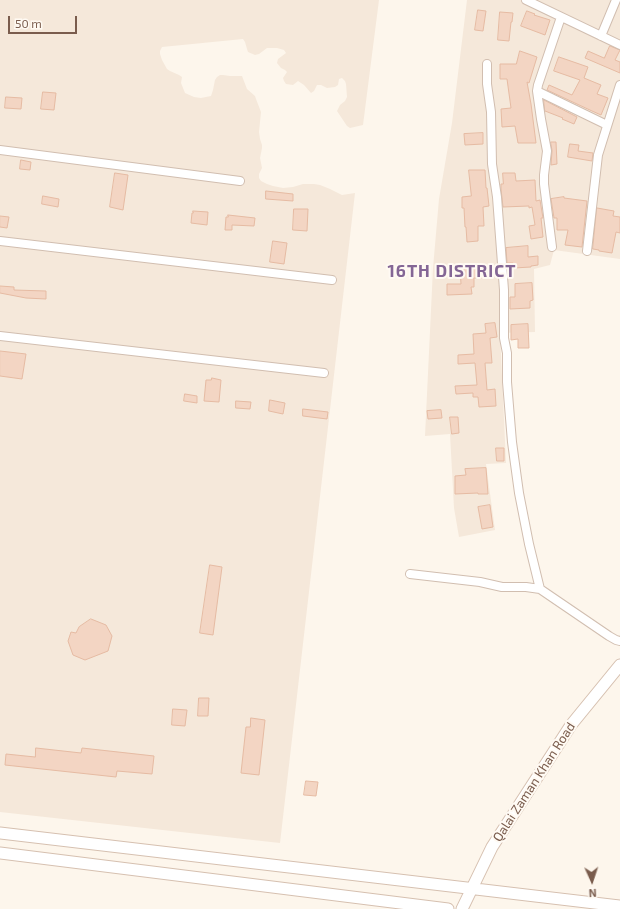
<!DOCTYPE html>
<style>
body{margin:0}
#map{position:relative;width:620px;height:909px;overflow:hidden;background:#fdf6ec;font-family:"Exo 2",sans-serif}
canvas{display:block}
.north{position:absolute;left:572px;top:861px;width:40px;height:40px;-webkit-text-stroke:3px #fffaf3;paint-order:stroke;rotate:177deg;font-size:11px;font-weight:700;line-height:16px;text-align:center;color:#7a5c4d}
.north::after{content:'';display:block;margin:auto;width:14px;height:18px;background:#7a5c4d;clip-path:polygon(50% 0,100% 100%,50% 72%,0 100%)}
.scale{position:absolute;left:8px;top:16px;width:69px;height:18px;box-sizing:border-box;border:2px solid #7a5c4d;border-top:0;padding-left:5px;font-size:12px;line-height:14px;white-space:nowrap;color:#7a5c4d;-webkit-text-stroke:3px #fffaf3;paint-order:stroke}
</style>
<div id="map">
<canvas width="620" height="909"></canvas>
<div class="north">N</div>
<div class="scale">50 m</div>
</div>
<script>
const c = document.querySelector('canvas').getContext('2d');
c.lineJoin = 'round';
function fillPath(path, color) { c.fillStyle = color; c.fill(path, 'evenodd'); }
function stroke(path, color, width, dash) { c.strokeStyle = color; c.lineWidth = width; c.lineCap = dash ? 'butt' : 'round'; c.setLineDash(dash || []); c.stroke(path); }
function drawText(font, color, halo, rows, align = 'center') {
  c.font = font + ' "Exo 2",sans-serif'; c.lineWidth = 4; c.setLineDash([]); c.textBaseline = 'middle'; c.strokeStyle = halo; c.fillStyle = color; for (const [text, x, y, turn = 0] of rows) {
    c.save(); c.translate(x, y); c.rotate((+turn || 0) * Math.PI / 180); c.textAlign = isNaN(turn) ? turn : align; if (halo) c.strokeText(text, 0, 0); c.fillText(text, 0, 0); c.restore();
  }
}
const residential = new Path2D(`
 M0 0H379L363 125 350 128 347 126 337 111 340 105 345 101 347 97 346 84 345 81 342 78 339 79 338 85 335 87 327 88 321 85H317L314 91 311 93 304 85 298 81 293 85 286 84 284 81 283 78 287 72 285 70 281 68 277 63 278 59 286 53 284 50 277 48H267L259 54 255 55 248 52 247 49 245 42 243 39 162 47 160 51V54L162 60 167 69 170 71 179 75 182 77 181 83 185 93 194 97 201 98 211 96 213 90 215 80 217 77 220 75H223L230 76H242L247 89 255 96 256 99 261 112 259 132 260 139 262 145V148L260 158 262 168 259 174V178L261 181 267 184 273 186 283 188 293 187 303 184H314L320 185 330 189 342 195 355 193 280 843 0 812Z
 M467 0H620V259L554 250 550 265 534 269 535 332 500 333 506 463 486 464 495 530 459 537 454 508 450 434 425 436 433 268 439 199 452 123Z`);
const building = new Path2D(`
 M478 10 486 11 483 31 475 30Z
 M527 11 535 14 534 15 550 20 545 35 521 26Z
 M500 12 513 13 512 22H511L509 41 498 40Z
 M610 46 620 50 615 60 620 62V73L585 58 588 51 604 58Z
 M520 51 537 57 529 83 527 82 531 104 536 143H518L515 126 502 127 501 109 511 108 507 79H500V64H516Z
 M559 57 588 67 584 78 601 85 597 94 608 98 601 115 592 111 547 90 549 85 572 95 580 80 554 71Z
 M43 92 56 93 54 110 41 109Z
 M6 97 22 98 21 109 5 108Z
 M544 100 577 117 574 124 562 119 563 118 545 111Z
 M483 133V144L465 145 464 134Z
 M551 142H556L557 164 551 165 552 151Z
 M570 144 579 145 578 151 593 153 592 161 568 157Z
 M21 160 31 162 30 170 20 169Z
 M469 170H485L486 188H487L489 206 483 207 484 226H478V241L467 242 466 227H465L464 208H462V197L471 196Z
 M115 173 128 175 123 210 110 207Z
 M503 173H515L516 181 535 180 536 201 540 200 543 218H541L543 237 531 239 529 226 535 225 532 207 529 208V206L503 207 501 189V184H503Z
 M266 191 293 194V201L266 199Z
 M43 196 59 199 58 207 42 204Z
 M564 197V198L587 201 582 247 565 245 568 230H557V218H554L551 199Z
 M597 208 614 211 613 216 620 217V233L616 232 612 253 599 251V250L593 249Z
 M294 209H308L307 231 293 230Z
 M193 211 208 212 207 225 191 223 192 213H193Z
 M228 215 255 218 254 226 232 225V230H225L226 217H228Z
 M0 216 9 217 7 228 0 227Z
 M273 241 287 243 284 264 270 262Z
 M528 246V257L538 256V265L531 266V267L514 268 513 263H507L506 248Z
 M481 267 482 278H474V287H471L472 294 447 295V284H461L460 268Z
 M532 283 533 300 530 301V308L510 309V297H515V284Z
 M0 286 14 287V290L46 291V299L26 298 0 293Z
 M495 323 497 337 490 338 492 363H485L487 390 495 389 496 406 479 407 478 397H473V393L456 394 455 386 477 385 475 363 458 364V355L474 354 473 334 486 333 485 324Z
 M528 324 529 348H518V339L511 340V325Z
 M0 351 26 354 22 379 0 376Z
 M212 378 221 380 219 402 204 401 206 380H211Z
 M185 394 197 396V403L184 401Z
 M270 400 285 403 283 414 269 411Z
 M236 401 251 402 250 409 236 408Z
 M303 409 328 412 327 419 303 416Z
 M441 410 442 418 428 419 427 411Z
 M450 417H458L459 433 452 434Z
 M496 448H504V461H497Z
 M486 468 488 494H478V493L455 494V476L466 475 465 469Z
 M490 505 492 520 493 527 482 529 478 507Z
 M210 565 222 567 213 635 200 633Z
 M91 619 106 625 112 636 108 651 85 660 73 655 68 641 71 632 76 633 79 627Z
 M199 698H209L208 716H198Z
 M173 709 187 710 185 726 172 725Z
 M251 718 265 720 259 775 241 773 246 727H250Z
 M36 748 81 753 82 748 154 756 152 774 117 771 116 777 5 765 6 754 35 757Z
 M306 781 318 782 316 796 304 795Z`);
const street = new Path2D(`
 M526 0 620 45
 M561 17 538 85 537 91 607 125
 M601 36 616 0
 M487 64V84L491 112 492 164 497 197 504 290V338L507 353V382L512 442 519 493 529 544 540 589
 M537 91 541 119 547 151 544 175V184L552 247
 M0 150 240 181
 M0 241 332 280
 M587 251 598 155 620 85
 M0 336 324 373
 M410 574 480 582 502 587H526L540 589 609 636 616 640 620 641`);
const secondary = new Path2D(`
 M0 833 620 906
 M0 853 448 909
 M462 909 492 847 571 725 620 665`);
const streetNames = [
 ["Qalai Zaman Khan Road",534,782,-57]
];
const districtNames = [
 ["16TH DISTRICT",452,271]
];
fillPath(residential, '#f5e8da');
fillPath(building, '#f3d5c3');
stroke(building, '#e6bba3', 1);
stroke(street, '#d1beb0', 10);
stroke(secondary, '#d6c0b0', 13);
stroke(street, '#fff', 8);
stroke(secondary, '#fff', 11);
drawText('13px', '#7a5c4d', '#fffaf3', streetNames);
c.letterSpacing = '1px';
drawText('bold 17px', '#846695', '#fffaf3', districtNames);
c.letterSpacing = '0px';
</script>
